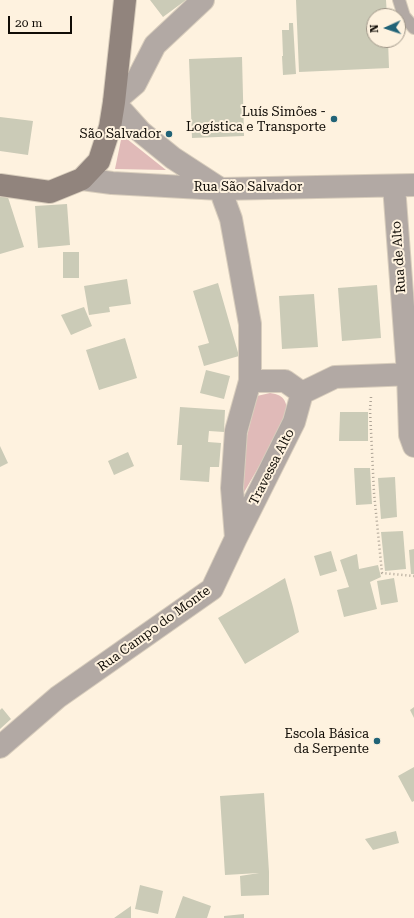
<!DOCTYPE html>
<meta charset="utf-8">
<style>
body{margin:0}
#map{position:relative;width:414px;height:918px;overflow:hidden;background:#fef2df;font-family:"Roboto Serif",serif}
canvas{display:block}
.north{position:absolute;left:366px;top:8px;width:40px;height:40px;box-sizing:border-box;background:#fef2df;border:1px solid #9f9688;border-radius:50%;rotate:267deg;font-size:11px;font-weight:700;line-height:16px;text-align:center;color:#100c06}
.north::after{content:'';display:block;margin:auto;width:14px;height:18px;background:#216377;clip-path:polygon(50% 0,100% 100%,50% 72%,0 100%)}
.scale{position:absolute;left:8px;top:16px;width:64px;height:18px;box-sizing:border-box;border:2px solid #100c06;border-top:0;padding-left:5px;font-size:12px;line-height:14px;white-space:nowrap;color:#100c06;-webkit-text-stroke:3px #fef2df;paint-order:stroke}
</style>
<div id="map">
<canvas width="414" height="918"></canvas>
<div class="north">N</div>
<div class="scale">20 m</div>
</div>
<script>
const c = document.querySelector('canvas').getContext('2d');
c.lineJoin = 'round';
function fillPath(path, color) { c.fillStyle = color; c.fill(path, 'evenodd'); }
function stroke(path, color, width, dash) { c.strokeStyle = color; c.lineWidth = width; c.lineCap = dash ? 'butt' : 'round'; c.setLineDash(dash || []); c.stroke(path); }
function drawText(font, color, halo, rows, align = 'center') {
  c.font = font + ' "Roboto Serif",serif'; c.lineWidth = 4; c.setLineDash([]); c.textBaseline = 'middle'; c.strokeStyle = halo; c.fillStyle = color; for (const [text, x, y, turn = 0] of rows) {
    c.save(); c.translate(x, y); c.rotate((+turn || 0) * Math.PI / 180); c.textAlign = isNaN(turn) ? turn : align; if (halo) c.strokeText(text, 0, 0); c.fillText(text, 0, 0); c.restore();
  }
}
const green = new Path2D(`
 M122 135 166 170 115 169Z
 M270 393C286 395 286 402 288 416L239 501 240 464 257 396Z`);
const building = new Path2D(`
 M150 0H186L163 17Z
 M296 0H386L387 16H374V40H388L389 68 299 72Z
 M289 23H293L296 74 283 75 282 56H283L282 30H289Z
 M242 57 244 136 192 138 189 59Z
 M0 117 33 121 28 155 0 151Z
 M5 188 24 247 0 254V189Z
 M67 204 70 245 38 248 35 206Z
 M63 252H79V278H63Z
 M127 279 131 304 109 307 110 312 89 315 84 286Z
 M218 283 239 356 204 366 198 346 209 343 193 291Z
 M377 285 381 338 342 341 338 288Z
 M314 294 318 347 282 349 279 296Z
 M84 307 92 326 71 335 61 315Z
 M125 338 137 378 99 390 86 350Z
 M206 370 230 376 224 399 200 393Z
 M180 407 225 410 224 432 209 431 208 442 221 443 219 467H210L209 482 180 480 182 445H177Z
 M340 412H368V441H339Z
 M0 446 8 463 0 467Z
 M128 452 134 466 114 475 108 461Z
 M354 468H370L372 504 356 505Z
 M395 477 397 517 381 519 378 478Z
 M403 531 406 569 385 571 381 532Z
 M414 549V574H411L409 550Z
 M331 551 337 571 320 576 314 556Z
 M357 554 359 569 378 565 381 577 370 582 377 609 344 617 337 590 349 587 340 560Z
 M285 578 293 607 299 632 245 664 218 618Z
 M394 578 398 602 381 605 377 581Z
 M414 707V718L410 710Z
 M2 708 11 719 0 729V710Z
 M414 767V801L412 802 398 776Z
 M264 793 269 872V895L241 896 240 876 259 873 225 875 220 796Z
 M396 831 399 843 373 850 365 839Z
 M140 885 163 891 158 914 135 909Z
 M183 896 211 906 207 918H175Z
 M131 906V918H114Z
 M244 914V918H224V916Z`);
const path = new Path2D(`
 M371 397 370 410 374 493 382 573 414 576`);
const lane = new Path2D(`
 M399 0 404 16 414 28`);
const street = new Path2D(`
 M203 0 155 45 135 84 114 102 141 132 173 158 219 188
 M82 179 112 183 220 189 414 185
 M394 186 408 374 410 435 414 446
 M220 189 231 219 250 324V381L236 431 232 488 236 538
 M250 381H285L302 393
 M0 747 58 697 212 589 236 538 294 422 302 393 335 377 414 374`);
const secondary = new Path2D(`
 M0 185 50 192 82 179 99 161 110 127 114 102 125 0`);
const markers = [
 [334,119,4,"#216377"],
 [169,134,4,"#216377"],
 [377,741,4,"#216377"]
];
const poiNames = [
 ["Luís Simões -",326,112],
 ["Logística e Transporte",326,127],
 ["São Salvador",161,134],
 ["Escola Básica",369,734],
 ["da Serpente",369,749]
];
const streetNames = [
 ["Rua São Salvador",248,187],
 ["Rua de Alto",399,257,-94],
 ["Travessa Alto",272,467,-63],
 ["Rua Campo do Monte",154,629,-36]
];
fillPath(green, '#e0bab8');
fillPath(building, '#cbcbb7');
stroke(lane, '#d8cdbc', 14);
stroke(street, '#d8cdbc', 24);
stroke(secondary, '#d8cdbc', 24);
stroke(path, '#aea496', 2.5, [1, 3]);
stroke(lane, '#b2a9a4', 12);
stroke(street, '#b2a9a4', 22);
stroke(secondary, '#91847d', 22);
for (const [x, y, r, color] of markers) { const dot = new Path2D(); dot.arc(x, y, r, 0, 2 * Math.PI); c.fillStyle = color; c.fill(dot); stroke(dot, '#fef2df', 1.5); }
drawText('13px', '#100c06', '#fef2df', poiNames, 'right');
drawText('13px', '#100c06', '#fef2df', streetNames);
</script>
